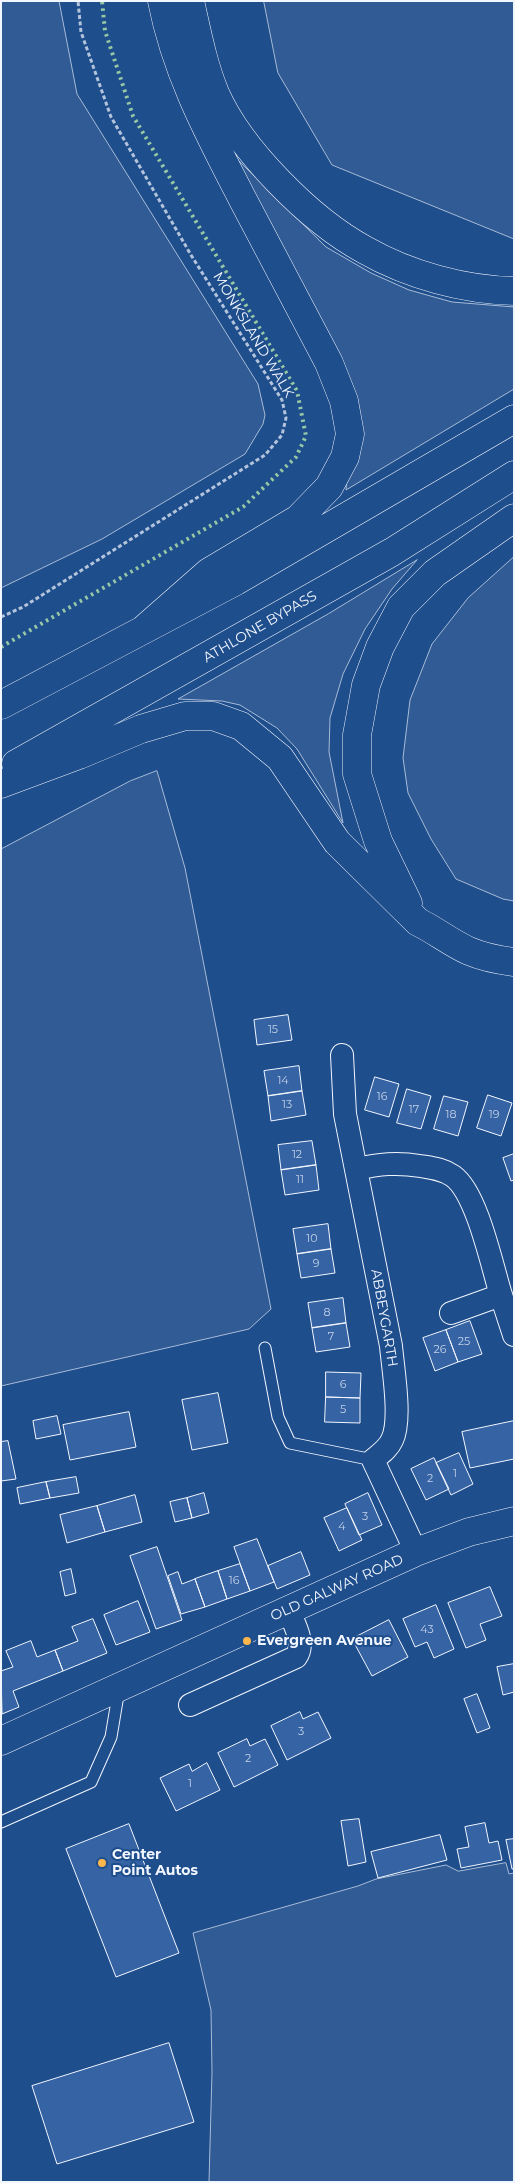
<!DOCTYPE html>
<style>
body{margin:0}
#map{position:relative;width:515px;height:2183px;overflow:hidden;background:#1f4e8c;font-family:Montserrat,sans-serif}
canvas{display:block}
.frame{position:absolute;inset:0;border:2px solid #f2f6ff;pointer-events:none}
</style>
<div id="map">
<canvas width="515" height="2183"></canvas>
<div class="frame"></div>
</div>
<script>
const c = document.querySelector('canvas').getContext('2d');
c.lineJoin = 'round';
function fillPath(path, color) { c.fillStyle = color; c.fill(path, 'evenodd'); }
function stroke(path, color, width, dash) { c.strokeStyle = color; c.lineWidth = width; c.lineCap = dash ? 'butt' : 'round'; c.setLineDash(dash || []); c.stroke(path); }
function drawText(font, color, halo, rows, align = 'center') {
  c.font = font + ' Montserrat,sans-serif'; c.lineWidth = 4; c.setLineDash([]); c.textBaseline = 'middle'; c.strokeStyle = halo; c.fillStyle = color; for (const [text, x, y, turn = 0] of rows) {
    c.save(); c.translate(x, y); c.rotate((+turn || 0) * Math.PI / 180); c.textAlign = isNaN(turn) ? turn : align; if (halo) c.strokeText(text, 0, 0); c.fillText(text, 0, 0); c.restore();
  }
}
const built = new Path2D(`
 M1 1H59L77 94 258 384 265 415 263 424 245 454 102 539 1 588Z
 M264 1H514V239L332 165 278 73Z
 M229 151 326 247 371 273 409 290 452 302 514 307V389L346 490 347 476 358 439Z
 M514 557V901L503 899 456 879 431 839 408 793 403 758 410 700 432 644 468 598Z
 M417 560 392 589 365 629 343 674 330 718 329 752 343 823 297 749 277 728 240 705 222 701 178 699 328 614Z
 M157 771 185 868 271 1309 249 1329 1 1386V849L130 781Z
 M506 1863 509 1874 514 1873V2182H209L212 2072 211 2010 193 1933 358 1886 376 1879 446 1865 458 1871Z`);
const building = new Path2D(`
 M288 1015 292 1040 257 1045 254 1020Z
 M299 1066 302 1091 268 1096 264 1071Z
 M375 1077 399 1084 389 1117 365 1110Z
 M407 1089 431 1096 421 1129 397 1123Z
 M302 1091 306 1115 271 1121 268 1096Z
 M488 1095 512 1103 501 1136 477 1128Z
 M444 1096 468 1102 458 1136 434 1129Z
 M312 1141 316 1165 281 1170 278 1145Z
 M514 1154V1180L511 1181 503 1158Z
 M316 1165 319 1190 285 1195 281 1170Z
 M328 1224 331 1249 297 1254 293 1229Z
 M331 1249 335 1273 301 1278 297 1254Z
 M343 1298 346 1323 312 1328 308 1303Z
 M470 1321 482 1354 458 1362 446 1330Z
 M346 1323 350 1347 316 1352 312 1328Z
 M446 1330 458 1362 435 1371 423 1338Z
 M326 1372 361 1373 360 1398 326 1397Z
 M218 1393 228 1443 192 1450 182 1400Z
 M326 1397 360 1398V1423L325 1422Z
 M129 1412 136 1447 70 1460 63 1425Z
 M57 1416 61 1434 36 1439 33 1421Z
 M514 1421V1459L470 1468 462 1432Z
 M8 1441 16 1479 1 1481V1442Z
 M459 1453 473 1484 451 1495 436 1463Z
 M434 1458 449 1489 426 1500 411 1469Z
 M76 1477 79 1493 50 1498 46 1482Z
 M46 1482 50 1498 20 1504 17 1488Z
 M204 1493 209 1513 192 1518 187 1498Z
 M368 1493 382 1525 359 1535 345 1504Z
 M135 1495 142 1522 105 1532 97 1506Z
 M187 1498 192 1518 175 1522 170 1502Z
 M97 1506 105 1532 67 1543 60 1515Z
 M347 1508 362 1540 339 1551 324 1518Z
 M257 1539 274 1582 250 1591 234 1547Z
 M157 1547 182 1620 156 1629 130 1556Z
 M301 1552 310 1575 277 1589 268 1566Z
 M240 1564 250 1591 227 1599 218 1571Z
 M71 1569 76 1593 65 1596 60 1572Z
 M218 1571 227 1599 205 1607 195 1579Z
 M178 1572 182 1584 195 1579 205 1607 181 1614 168 1576Z
 M490 1587 502 1616 480 1624 486 1640 466 1648 448 1603Z
 M138 1601 150 1632 116 1645 104 1615Z
 M436 1605 454 1649 434 1658 427 1642 415 1647 403 1619Z
 M93 1619 107 1653 63 1671 55 1650 78 1641 72 1627Z
 M389 1620 408 1657 372 1676 352 1639Z
 M31 1641 37 1657 55 1650 63 1671 13 1691 19 1707 2 1714 1 1671 13 1667 6 1651Z
 M514 1664V1692L503 1695 497 1667Z
 M477 1694 490 1728 477 1733 464 1699Z
 M300 1712 303 1719 318 1712 331 1738 287 1760 271 1726Z
 M247 1739 250 1746 265 1739 278 1765 234 1787 218 1753Z
 M207 1763 220 1790 176 1811 160 1778 189 1764 192 1771Z
 M359 1819 366 1862 348 1866 341 1821Z
 M485 1823 489 1843 498 1841 502 1860 461 1868 457 1849 469 1847 465 1827Z
 M129 1824 179 1953 116 1977 66 1849Z
 M440 1835 447 1860 378 1878 371 1852Z
 M514 1839V1869H512L506 1840Z
 M169 2043 194 2122 57 2164 32 2086Z`);
const path = new Path2D(`
 M1 617 23 607 265 455 282 435 286 418 282 400 191 255 111 117 81 32 78 1`);
const service = new Path2D(`
 M265 1348 278 1417 290 1443 373 1460
 M1 1822 91 1782 111 1737 119 1689`);
const minor = new Path2D(`
 M342 1055 345 1114 391 1346C393 1369 402 1420 392 1440 388 1449 380 1454 373 1460L416 1552
 M356 1169C379 1164 397 1162 420 1166 432 1168 443 1169 453 1176 477 1193 492 1266 501 1295L451 1313
 M501 1295 514 1335
 M190 1705 296 1657C306 1643 294 1624 288 1609`);
const secondary = new Path2D(`
 M1 1741 416 1552 469 1532 514 1521`);
const trunk = new Path2D(`
 M190 1C197 32 203 64 215 93 240 150 310 220 365 250 409 275 464 290 514 291
 M143 630 209 572 298 519 329 487 345 457 350 434 344 401 329 363C300 308 271 253 242 198 209 134 176 73 162 1
 M1 705 236 581 514 419
 M16 764 392 552 514 475
 M1 784 79 755 141 729 185 716H213L241 726 280 758 337 842 418 922C435 930 451 943 469 951 483 957 498 960 514 962
 M408 903 378 841 357 774V735L366 685 380 647 401 607 435 573 514 518`);
const hedge = new Path2D(`
 M1 647 243 507 296 457 306 436 297 391 133 116 105 31 102 1`);
const markers = [
 [247,1641,5,"#ffb74d"],
 [102,1863,5,"#ffb74d"]
];
const numberNames = [
 ["15",273,1030],
 ["14",283,1081],
 ["16",382,1097],
 ["13",287,1105],
 ["17",414,1110],
 ["18",451,1115],
 ["19",494,1115],
 ["12",297,1155],
 ["11",300,1180],
 ["10",312,1239],
 ["9",316,1264],
 ["8",327,1313],
 ["7",331,1337],
 ["25",464,1342],
 ["26",440,1350],
 ["6",343,1385],
 ["5",343,1410],
 ["1",455,1474],
 ["2",430,1479],
 ["3",365,1517],
 ["4",342,1527],
 ["16",234,1581],
 ["43",427,1630],
 ["3",301,1732],
 ["2",248,1759],
 ["1",190,1784]
];
const streetNames = [
 ["MONKSLAND WALK",253,335,59],
 ["ATHLONE BYPASS",260,627,-30],
 ["ABBEYGARTH",384,1318,80],
 ["OLD GALWAY ROAD",337,1588,-24]
];
const poiNames = [
 ["Evergreen Avenue",257,1641],
 ["Center",112,1855],
 ["Point Autos",112,1871]
];
fillPath(built, '#305b95');
stroke(built, '#a8bbd7', 1);
fillPath(building, '#3563a3');
stroke(building, '#f2f6ff', 1);
stroke(service, '#f2f6ff', 13);
stroke(minor, '#f2f6ff', 24);
stroke(secondary, '#f2f6ff', 29);
stroke(trunk, '#f2f6ff', 29);
stroke(path, '#b3c4dc', 3, [4, 2.5]);
stroke(service, '#1f4e8c', 11);
stroke(minor, '#1f4e8c', 22);
stroke(secondary, '#1f4e8c', 28);
stroke(trunk, '#1f4e8c', 28);
stroke(hedge, '#97c8a6', 4, [2.5, 4]);
for (const [x, y, r, color] of markers) { const dot = new Path2D(); dot.arc(x, y, r, 0, 2 * Math.PI); c.fillStyle = color; c.fill(dot); stroke(dot, '#1f4e8c', 2); }
drawText('11px', '#c3d1e8', null, numberNames);
drawText('14px', '#f2f6ff', '#1f4e8c', streetNames);
drawText('bold 14px', '#f2f6ff', '#1f4e8c', poiNames, 'left');
</script>
